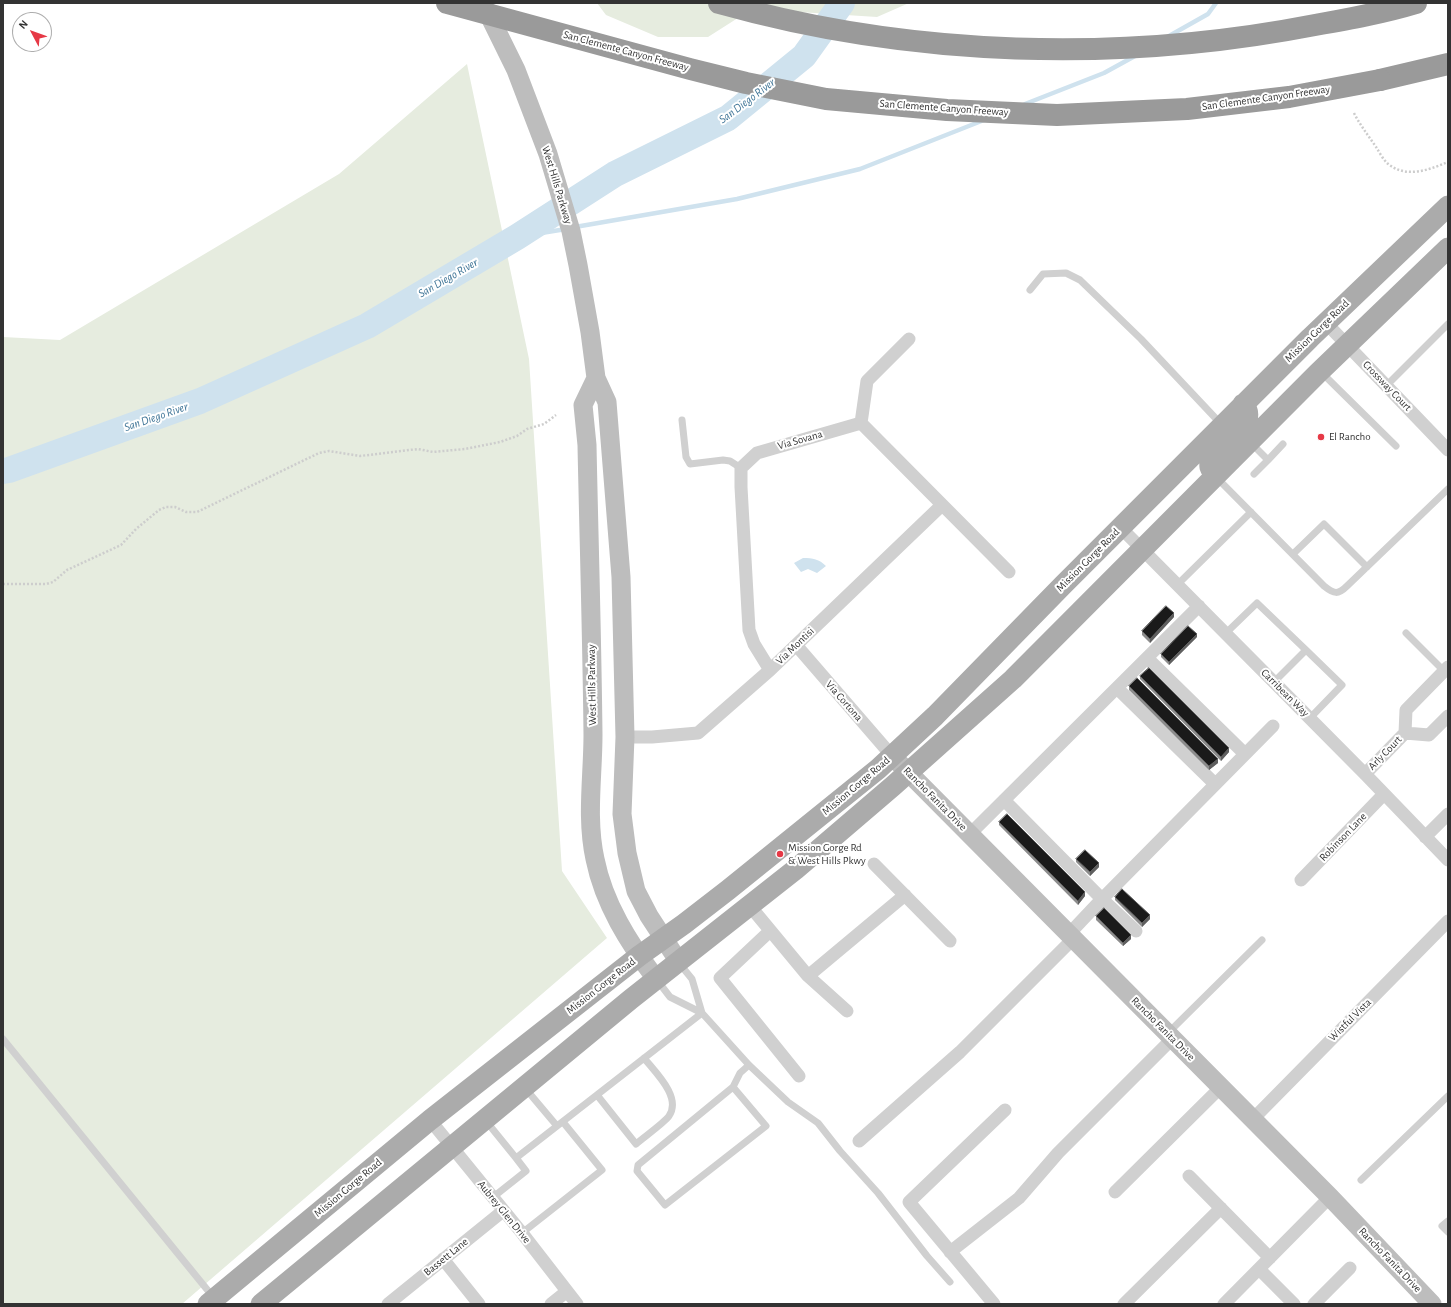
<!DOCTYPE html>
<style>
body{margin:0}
#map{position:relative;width:1451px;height:1307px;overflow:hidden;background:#fff;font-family:"Alegreya Sans",sans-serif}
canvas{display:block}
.frame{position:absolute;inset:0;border:4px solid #333;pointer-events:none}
.north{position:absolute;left:12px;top:12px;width:40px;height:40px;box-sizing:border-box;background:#fff;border:1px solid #adadad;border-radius:50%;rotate:311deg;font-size:11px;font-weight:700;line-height:16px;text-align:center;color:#333}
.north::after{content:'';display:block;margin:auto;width:14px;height:18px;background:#e63946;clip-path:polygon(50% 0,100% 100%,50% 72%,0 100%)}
</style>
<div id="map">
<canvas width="1451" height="1307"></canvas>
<div class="frame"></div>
<div class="north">N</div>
</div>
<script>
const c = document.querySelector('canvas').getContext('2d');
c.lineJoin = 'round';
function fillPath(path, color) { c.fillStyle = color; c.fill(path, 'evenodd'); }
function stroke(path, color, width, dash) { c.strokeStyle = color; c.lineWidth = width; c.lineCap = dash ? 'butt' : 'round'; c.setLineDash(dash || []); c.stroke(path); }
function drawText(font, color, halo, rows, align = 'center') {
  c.font = font + ' "Alegreya Sans",sans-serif'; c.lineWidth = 4; c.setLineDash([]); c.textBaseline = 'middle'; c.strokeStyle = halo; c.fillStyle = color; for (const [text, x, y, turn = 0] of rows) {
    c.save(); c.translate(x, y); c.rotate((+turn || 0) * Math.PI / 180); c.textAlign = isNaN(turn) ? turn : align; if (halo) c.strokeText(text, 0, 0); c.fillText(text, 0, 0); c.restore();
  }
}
const green = new Path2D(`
 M597 3H909L877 17 752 9 708 37H658L606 15Z
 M467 64 529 359 562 871 607 938 182 1304H3V337L60 340 339 174Z`);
const water = new Path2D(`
 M803 558C813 558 819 559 826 566L817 573 808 569 801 572 794 563Z`);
const stream = new Path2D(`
 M1169 36 1208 14 1216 3
 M1025 104 1104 73 1135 56
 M575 227 737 199 860 169 984 120
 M517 237 566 229`);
const river = new Path2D(`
 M3 471 9 470 200 401 367 326 517 237 615 174 728 118 804 56 842 3`);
const path = new Path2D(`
 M1354 113C1360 125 1368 135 1376 147 1380 153 1384 162 1391 166 1409 178 1431 169 1448 162
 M3 584H46L53 582 67 570 121 545 136 529 159 510 166 507H175L186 512H197L319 453 329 451 360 456 418 449 433 452 465 449 500 442 517 436 527 429 544 424 556 415`);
const lane = new Path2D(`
 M1030 290 1043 274 1066 273 1080 280 1141 339 1221 424
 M1321 372 1396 446
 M1386 386 1448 324
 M682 420 686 457 690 464 723 460 730 461 741 468
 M1251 443 1268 460 1283 444
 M1254 474 1268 460
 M1216 477 1324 586C1334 594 1338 595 1347 586L1448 489
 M1293 554 1324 524 1367 567
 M1178 584 1251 512
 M1226 633 1257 603 1306 650 1274 682
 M1406 633 1444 671
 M1306 650 1342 685 1310 718
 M679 963 692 979 702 1013
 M657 980 670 997 702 1013 749 1065 788 1102 818 1123 840 1151 878 1193 927 1256 950 1282
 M1168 1033 1262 940
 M3 1039 214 1298
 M733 1087 766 1126 665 1205 637 1171 638 1165 733 1087 740 1073 749 1065
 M525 1088 557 1126
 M597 1095 636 1144C644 1137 664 1123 669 1116 682 1097 655 1072 644 1058
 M486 1121 516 1158 702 1013
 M1361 1180 1448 1096
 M492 1198 526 1171 516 1158
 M1448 1221 1442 1226 1448 1232
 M522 1233 602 1170 563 1122`);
const street = new Path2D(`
 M1326 323 1448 450
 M861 423 867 381 909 339
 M1120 527 1365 774 1448 860
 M796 645 892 756
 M1147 658 1245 754
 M770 670 754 644 749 630 741 487V468L757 453 861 423 1009 572
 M1117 688 1215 784
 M1405 733 1429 735 1448 716
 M625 737H652L698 733 770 670 942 505
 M1365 774 1405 733 1406 710 1448 667
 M1004 800 1102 899 1069 934
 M970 834 1199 606
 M1425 837 1448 814
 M874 864 950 941
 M1301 880 1384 794
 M750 906 808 976 847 1011
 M770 931 720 978 799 1076
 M1136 931 1102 899 1273 726
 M808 976 905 895
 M1253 1119 1448 921
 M430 1120 522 1233 577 1304
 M859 1141 960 1052 1074 938
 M1189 1176 1270 1258
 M1115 1192 1221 1087
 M950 1252 1019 1198 1058 1153 1173 1038
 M443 1259 479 1304
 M1259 1269 1294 1304
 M388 1304 503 1211
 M551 1304 566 1292
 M994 1304 909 1202 1005 1110
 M1124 1304 1221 1208
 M1224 1304 1330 1197
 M1314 1304 1350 1268`);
const secondary = new Path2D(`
 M484 5 516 70 548 154 571 231 578 265 590 332 596 378 607 402 621 577 625 737 622 814 627 853 636 891 649 916 679 962
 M596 378 583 405 587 445C589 542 592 638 593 735 593 776 586 818 595 859 604 904 629 943 656 979
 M892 756 1330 1197 1432 1304`);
const primary = new Path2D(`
 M1215 476C1213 473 1211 470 1210 467 1206 446 1264 428 1243 404
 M208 1304 430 1120 639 956 684 924 728 890 878 769 935 716 1063 585 1310 338 1448 206
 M261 1304 631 999 796 869 893 786 1013 679 1318 373 1448 248`);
const highway = new Path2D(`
 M719 3C911 57 1120 63 1315 25 1349 19 1383 13 1416 3
 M1380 80 1448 64`);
const highwayBridge = new Path2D(`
 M447 3 690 69 746 83 826 99 947 110 1057 115 1187 109 1289 97 1380 80`);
const wall = new Path2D(`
 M1174 617 1150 643 1142 635V631Z
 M1197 637 1169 665 1161 657V654Z
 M1140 676 1229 752 1221 761 1140 679Z
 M1129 686 1218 763 1209 770 1129 690Z
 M999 822 1085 896 1078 905 999 825Z
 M1076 859 1099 867 1090 876 1076 862Z
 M1115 897 1150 919 1142 927 1115 900Z
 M1096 916 1131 939 1123 946 1096 920Z`);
const shadedWall = new Path2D(`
 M1174 613V617L1150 643V639Z
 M1197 634V637L1169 665V662Z
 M1229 748V752L1221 761V757Z
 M1218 759V763L1209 770V766Z
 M1099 863V867L1090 876V872Z
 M1085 892V896L1078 905V901Z
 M1150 915V919L1142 927V923Z
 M1131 935V939L1123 946V943Z`);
const building = new Path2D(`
 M1166 606 1174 613 1150 639 1142 631Z
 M1188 626 1197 634 1169 662 1161 654Z
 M1149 668 1229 748 1221 757 1140 676Z
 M1137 678 1218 759 1209 766 1129 686Z
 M1007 814 1085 892 1078 901 999 822Z
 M1085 850 1099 863 1090 872 1076 859Z
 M1122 889 1150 915 1142 923 1115 897Z
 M1104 908 1131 935 1123 943 1096 916Z`);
const markers = [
 [1321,437,4,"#e63946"],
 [780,854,4,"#e63946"]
];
const streetNames = [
 ["San Clemente Canyon Freeway",626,51,15],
 ["San Clemente Canyon Freeway",1266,98,-8],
 ["San Clemente Canyon Freeway",944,108,4],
 ["West Hills Parkway",557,185,73],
 ["Mission Gorge Road",1317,331,-44],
 ["Crossway Court",1387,386,46],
 ["Via Sovana",800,440,-16],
 ["Mission Gorge Road",1088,560,-45],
 ["Via Montisi",795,646,-44],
 ["West Hills Parkway",592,685,-91],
 ["Carribean Way",1285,693,45],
 ["Via Cortona",844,701,49],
 ["Arly Court",1385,753,-46],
 ["Mission Gorge Road",856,786,-40],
 ["Rancho Fanita Drive",935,799,45],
 ["Robinson Lane",1343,837,-46],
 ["Mission Gorge Road",601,986,-38],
 ["Wistful Vista",1350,1020,-45],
 ["Rancho Fanita Drive",1163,1029,45],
 ["Mission Gorge Road",348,1188,-40],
 ["Aubrey Glen Drive",504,1212,51],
 ["Bassett Lane",446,1257,-39],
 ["Rancho Fanita Drive",1390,1260,46]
];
const poiNames = [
 ["El Rancho",1329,437],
 ["Mission Gorge Rd",788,848],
 ["& West Hills Pkwy",788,861]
];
const waterNames = [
 ["San Diego River",747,101,-37],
 ["San Diego River",448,278,-30],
 ["San Diego River",156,417,-19]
];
fillPath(green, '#e6ecdf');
fillPath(water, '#cfe2ee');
stroke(stream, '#cfe2ee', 4.5);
stroke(river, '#cfe2ee', 26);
stroke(path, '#cdcdcd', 2.5, [2, 2]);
stroke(lane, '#d0d0d0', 7);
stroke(street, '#d0d0d0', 13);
stroke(secondary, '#bdbdbd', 19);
stroke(primary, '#ababab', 21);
stroke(highway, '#9a9a9a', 22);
stroke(highwayBridge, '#9a9a9a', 22);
fillPath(wall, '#8c8c8c');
fillPath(shadedWall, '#5f5f5f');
fillPath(building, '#1a1a1a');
stroke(building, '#5f5f5f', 1);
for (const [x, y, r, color] of markers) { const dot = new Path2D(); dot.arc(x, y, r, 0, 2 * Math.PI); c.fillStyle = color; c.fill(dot); stroke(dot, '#fff', 1.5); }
drawText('11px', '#333', '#fff', streetNames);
drawText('11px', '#333', '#fff', poiNames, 'left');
drawText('italic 12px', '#3f7597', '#fff', waterNames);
</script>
